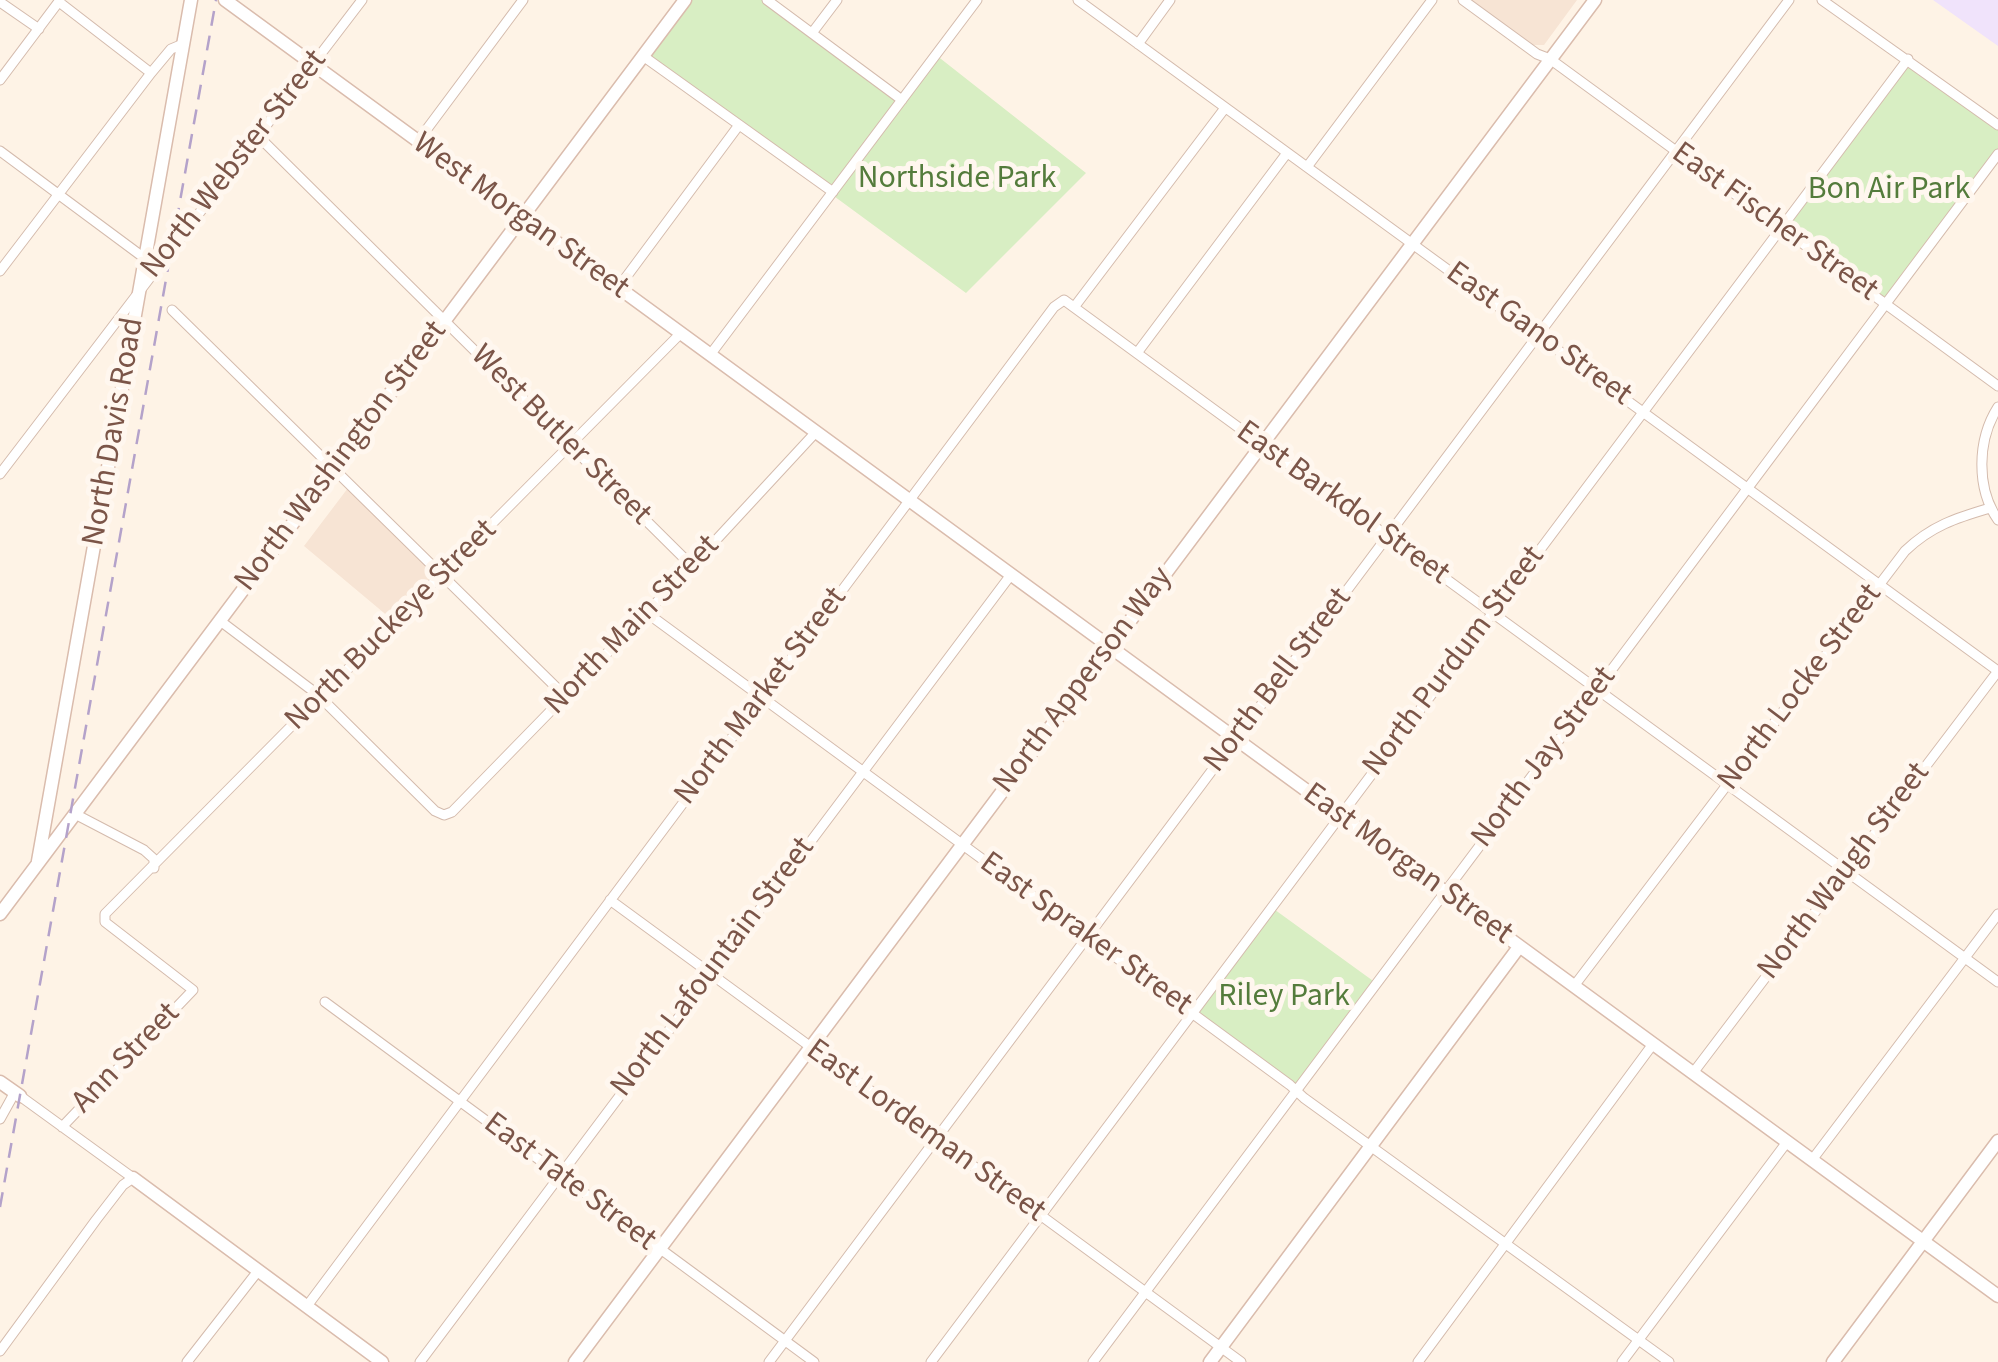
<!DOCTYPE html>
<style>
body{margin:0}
canvas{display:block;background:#fef3e6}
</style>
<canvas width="1998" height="1362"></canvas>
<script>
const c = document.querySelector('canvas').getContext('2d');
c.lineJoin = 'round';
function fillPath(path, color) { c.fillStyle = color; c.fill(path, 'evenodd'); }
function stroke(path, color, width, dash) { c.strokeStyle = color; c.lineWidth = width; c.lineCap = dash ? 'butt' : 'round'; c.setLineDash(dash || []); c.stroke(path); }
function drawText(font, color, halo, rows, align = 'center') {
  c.font = font + ' "Source Sans 3",sans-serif'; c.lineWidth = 10; c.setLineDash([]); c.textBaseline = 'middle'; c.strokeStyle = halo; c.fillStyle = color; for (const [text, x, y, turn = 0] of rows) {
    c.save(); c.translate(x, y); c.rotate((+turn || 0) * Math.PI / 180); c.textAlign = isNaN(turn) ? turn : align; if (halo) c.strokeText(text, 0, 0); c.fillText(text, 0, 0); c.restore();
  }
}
const residential = new Path2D(`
 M1470 0H1577L1544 45H1532Z
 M351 484 443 575 396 623 304 546Z`);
const education = new Path2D(`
 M1933 0H1998V46Z`);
const green = new Path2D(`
 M685 0H768L902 99 936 55 1086 173 966 293 643 56Z
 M1908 59 1998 125V154L1885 305 1780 227Z
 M1271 907 1376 983 1296 1090 1192 1013Z`);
const street = new Path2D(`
 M767 0 902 100
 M1078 0 1998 671
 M1463 0 1537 54 1550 59 1998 386
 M1822 0 1998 125
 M0 2 39 29
 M59 2 151 73
 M812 33 837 0
 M1138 44 1170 0
 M643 56 833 192
 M0 80 60 0
 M258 136 692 566
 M418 141 523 0
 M0 151 147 260
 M1307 167 1432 0
 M0 271 151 73 171 49 183 44
 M618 288 739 125
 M1075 306 1225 108
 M172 310 565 696
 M1137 353 1287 153
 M710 355 977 0
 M1998 407C1977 440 1976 488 1998 520
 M0 474 362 0
 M647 613 1290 1085 1304 1098 1669 1362
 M219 620 317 694 435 811 444 815 452 812 692 566 816 432
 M75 814 144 850 154 859V868
 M610 900 1241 1362
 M1574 986 1905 551C1931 526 1956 518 1990 508
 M325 1002 814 1362
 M1693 1073 1998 671
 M0 1119 15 1092
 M62 1127 193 990 105 922V914L680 334
 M1812 1160 1998 914
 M307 1306 1054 307 1064 300 1998 982
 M0 1351 96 1220 123 1185 133 1178 20 1096
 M187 1362 258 1271
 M420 1362 1010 576
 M769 1362 1789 0
 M931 1362 1908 59
 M1093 1362 1998 154
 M1418 1362 1653 1044
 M1622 1362 1787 1142`);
const secondary = new Path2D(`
 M225 0 1998 1296
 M38 861 191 0
 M0 914 685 0
 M0 1082 20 1096
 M133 1178 382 1362
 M575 1362 1595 0
 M1210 1362 1519 947
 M1833 1362 1998 1141`);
const rail = new Path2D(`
 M0 1207 216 0`);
const streetNames = [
 ["North Webster Street",235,165,-52],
 ["West Morgan Street",520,217,36],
 ["East Fischer Street",1774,223,36],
 ["East Gano Street",1538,335,36],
 ["North Davis Road",115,432,-80],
 ["West Butler Street",560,436,45],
 ["North Washington Street",342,457,-53],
 ["East Barkdol Street",1342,504,36],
 ["North Buckeye Street",392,626,-45],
 ["North Main Street",633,626,-46],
 ["North Purdum Street",1455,662,-53],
 ["North Apperson Way",1084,681,-53],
 ["North Bell Street",1279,681,-53],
 ["North Locke Street",1801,688,-53],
 ["North Market Street",762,697,-53],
 ["North Jay Street",1545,758,-53],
 ["East Morgan Street",1407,865,36],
 ["North Waugh Street",1845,872,-53],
 ["East Spraker Street",1085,935,36],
 ["North Lafountain Street",714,968,-53],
 ["Ann Street",127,1059,-46],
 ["East Lordeman Street",925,1132,36],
 ["East Tate Street",569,1183,37]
];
const parkNames = [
 ["Northside Park",957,180],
 ["Bon Air Park",1889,191],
 ["Riley Park",1284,998]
];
fillPath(residential, '#f7e4d4');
fillPath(education, '#f0e3fb');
fillPath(green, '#d8eec3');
stroke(street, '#d4bbad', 11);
stroke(secondary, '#dabcad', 15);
stroke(street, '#fff', 9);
stroke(secondary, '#fff', 12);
stroke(rail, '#b4a2ca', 2.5, [15, 10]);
drawText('32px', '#7b5548', '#fff7ef', streetNames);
drawText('32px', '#547c3c', '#fff7ef', parkNames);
</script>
